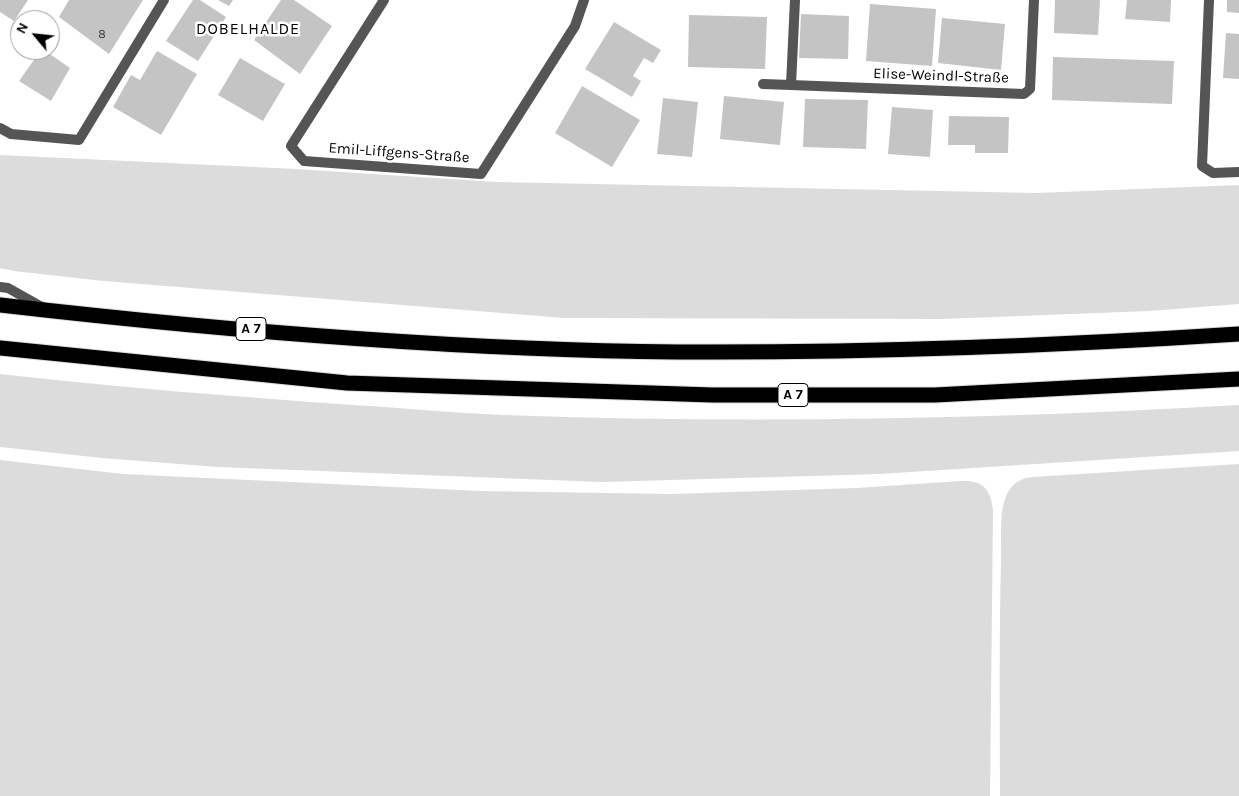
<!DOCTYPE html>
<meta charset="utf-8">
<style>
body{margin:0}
#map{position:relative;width:1239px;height:796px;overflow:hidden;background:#fff;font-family:Karla,sans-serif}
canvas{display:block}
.north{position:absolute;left:10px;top:10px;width:50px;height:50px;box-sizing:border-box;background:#fff;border:1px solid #999;border-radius:50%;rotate:298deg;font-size:14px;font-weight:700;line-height:20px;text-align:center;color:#000}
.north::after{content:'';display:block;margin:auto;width:18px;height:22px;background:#000;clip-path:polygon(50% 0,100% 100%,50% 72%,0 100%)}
</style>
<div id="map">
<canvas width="1239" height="796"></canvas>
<div class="north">N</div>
</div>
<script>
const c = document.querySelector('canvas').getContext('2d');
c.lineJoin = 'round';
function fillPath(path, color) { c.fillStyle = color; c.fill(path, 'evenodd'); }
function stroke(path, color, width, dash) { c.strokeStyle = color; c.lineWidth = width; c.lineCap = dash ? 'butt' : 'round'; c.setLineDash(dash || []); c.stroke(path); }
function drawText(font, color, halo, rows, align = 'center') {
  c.font = font + ' Karla,sans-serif'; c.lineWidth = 5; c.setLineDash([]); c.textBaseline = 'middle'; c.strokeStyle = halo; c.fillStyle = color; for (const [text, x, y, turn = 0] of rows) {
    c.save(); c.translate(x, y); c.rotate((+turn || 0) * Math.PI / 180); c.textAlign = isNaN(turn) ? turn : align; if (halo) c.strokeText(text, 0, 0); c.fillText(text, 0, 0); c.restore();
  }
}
const green = new Path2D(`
 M0 155 296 169 496 182 1036 193 1239 185V304L1149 311 942 319 564 318 104 281 14 271 0 268Z
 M0 374C118 387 236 397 354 405 404 408 454 413 503 415 748 424 995 419 1239 405V451L879 474 602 482 218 467 102 458 0 447Z
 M0 460 123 474 479 491 671 494 856 488 961 481C982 480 990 488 993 509L990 796H0Z
 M1239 464V796H1000C1000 717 999 639 1001 560 1002 540 998 511 1008 492 1014 482 1022 478 1033 477Z`);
const building = new Path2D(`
 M0 0H28L14 21 0 12Z
 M69 0H143L109 54 59 17Z
 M193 0H200L226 17 198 61 166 41Z
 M218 0H233L229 6Z
 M281 0H294L332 26 300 74 254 40Z
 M1055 0H1100L1098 35 1054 33Z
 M1127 0H1171L1170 22 1125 19Z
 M1227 0H1239V13L1227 12Z
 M870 4 936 9 932 66 866 61Z
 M801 14 849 16 848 59 799 58Z
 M689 15 767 17 765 69 688 67Z
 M942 18 1005 24 1001 70 938 63Z
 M614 22 661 50 653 63 644 58 633 76 641 81 632 97 585 69Z
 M1226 33 1239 34V79L1223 78Z
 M41 50H44L70 68 51 101 19 81Z
 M157 51 197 74 161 135 113 107 131 75 140 80Z
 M1053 57 1174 61 1172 104 1052 100Z
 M240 58 285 84 263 121 218 95Z
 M582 86 640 120 612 167 555 133Z
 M724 96 784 102 780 145 720 139Z
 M663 98 698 102 692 157 657 154Z
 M805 99 868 100 866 149 803 147Z
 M892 107 933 110 930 157 888 154Z
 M949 116 1009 117 1008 153H975V145H948Z`);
const service = new Path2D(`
 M0 287 8 288 42 307`);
const minor = new Path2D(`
 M384 0 291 146 304 161 481 174 575 26 584 0
 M1209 0 1202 166 1213 173 1239 172
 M763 84 791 85 795 0
 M791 85 1024 94 1030 89 1034 0
 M0 128 11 134 79 140 164 0`);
const motorway = new Path2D(`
 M0 305C225 331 452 350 678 352 865 353 1052 346 1239 334
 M0 348 347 383 712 395H935L1239 379`);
const numberNames = [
 ["8",102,35]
];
const shields = [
 [251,329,30],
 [793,395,30]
];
const shieldNames = [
 ["A 7",251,329],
 ["A 7",793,395]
];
const streetNames = [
 ["Elise-Weindl-Straße",941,76,2],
 ["Emil-Liffgens-Straße",399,153,4]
];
const neighbourhoodNames = [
 ["DOBELHALDE",248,29]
];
fillPath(green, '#dcdcdc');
fillPath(building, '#c4c4c4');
stroke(motorway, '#dbdbdb', 17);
stroke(service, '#555', 10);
stroke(minor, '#555', 10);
stroke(motorway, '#000', 15);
drawText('12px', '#313131', null, numberNames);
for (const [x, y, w] of shields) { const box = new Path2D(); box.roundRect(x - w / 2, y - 11.5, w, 23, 4); c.fillStyle = '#fff'; c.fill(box); stroke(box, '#000', 1); }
drawText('bold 14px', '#000', null, shieldNames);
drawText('15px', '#000', '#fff', streetNames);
c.letterSpacing = '1px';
drawText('16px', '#000', '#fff', neighbourhoodNames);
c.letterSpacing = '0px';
</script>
